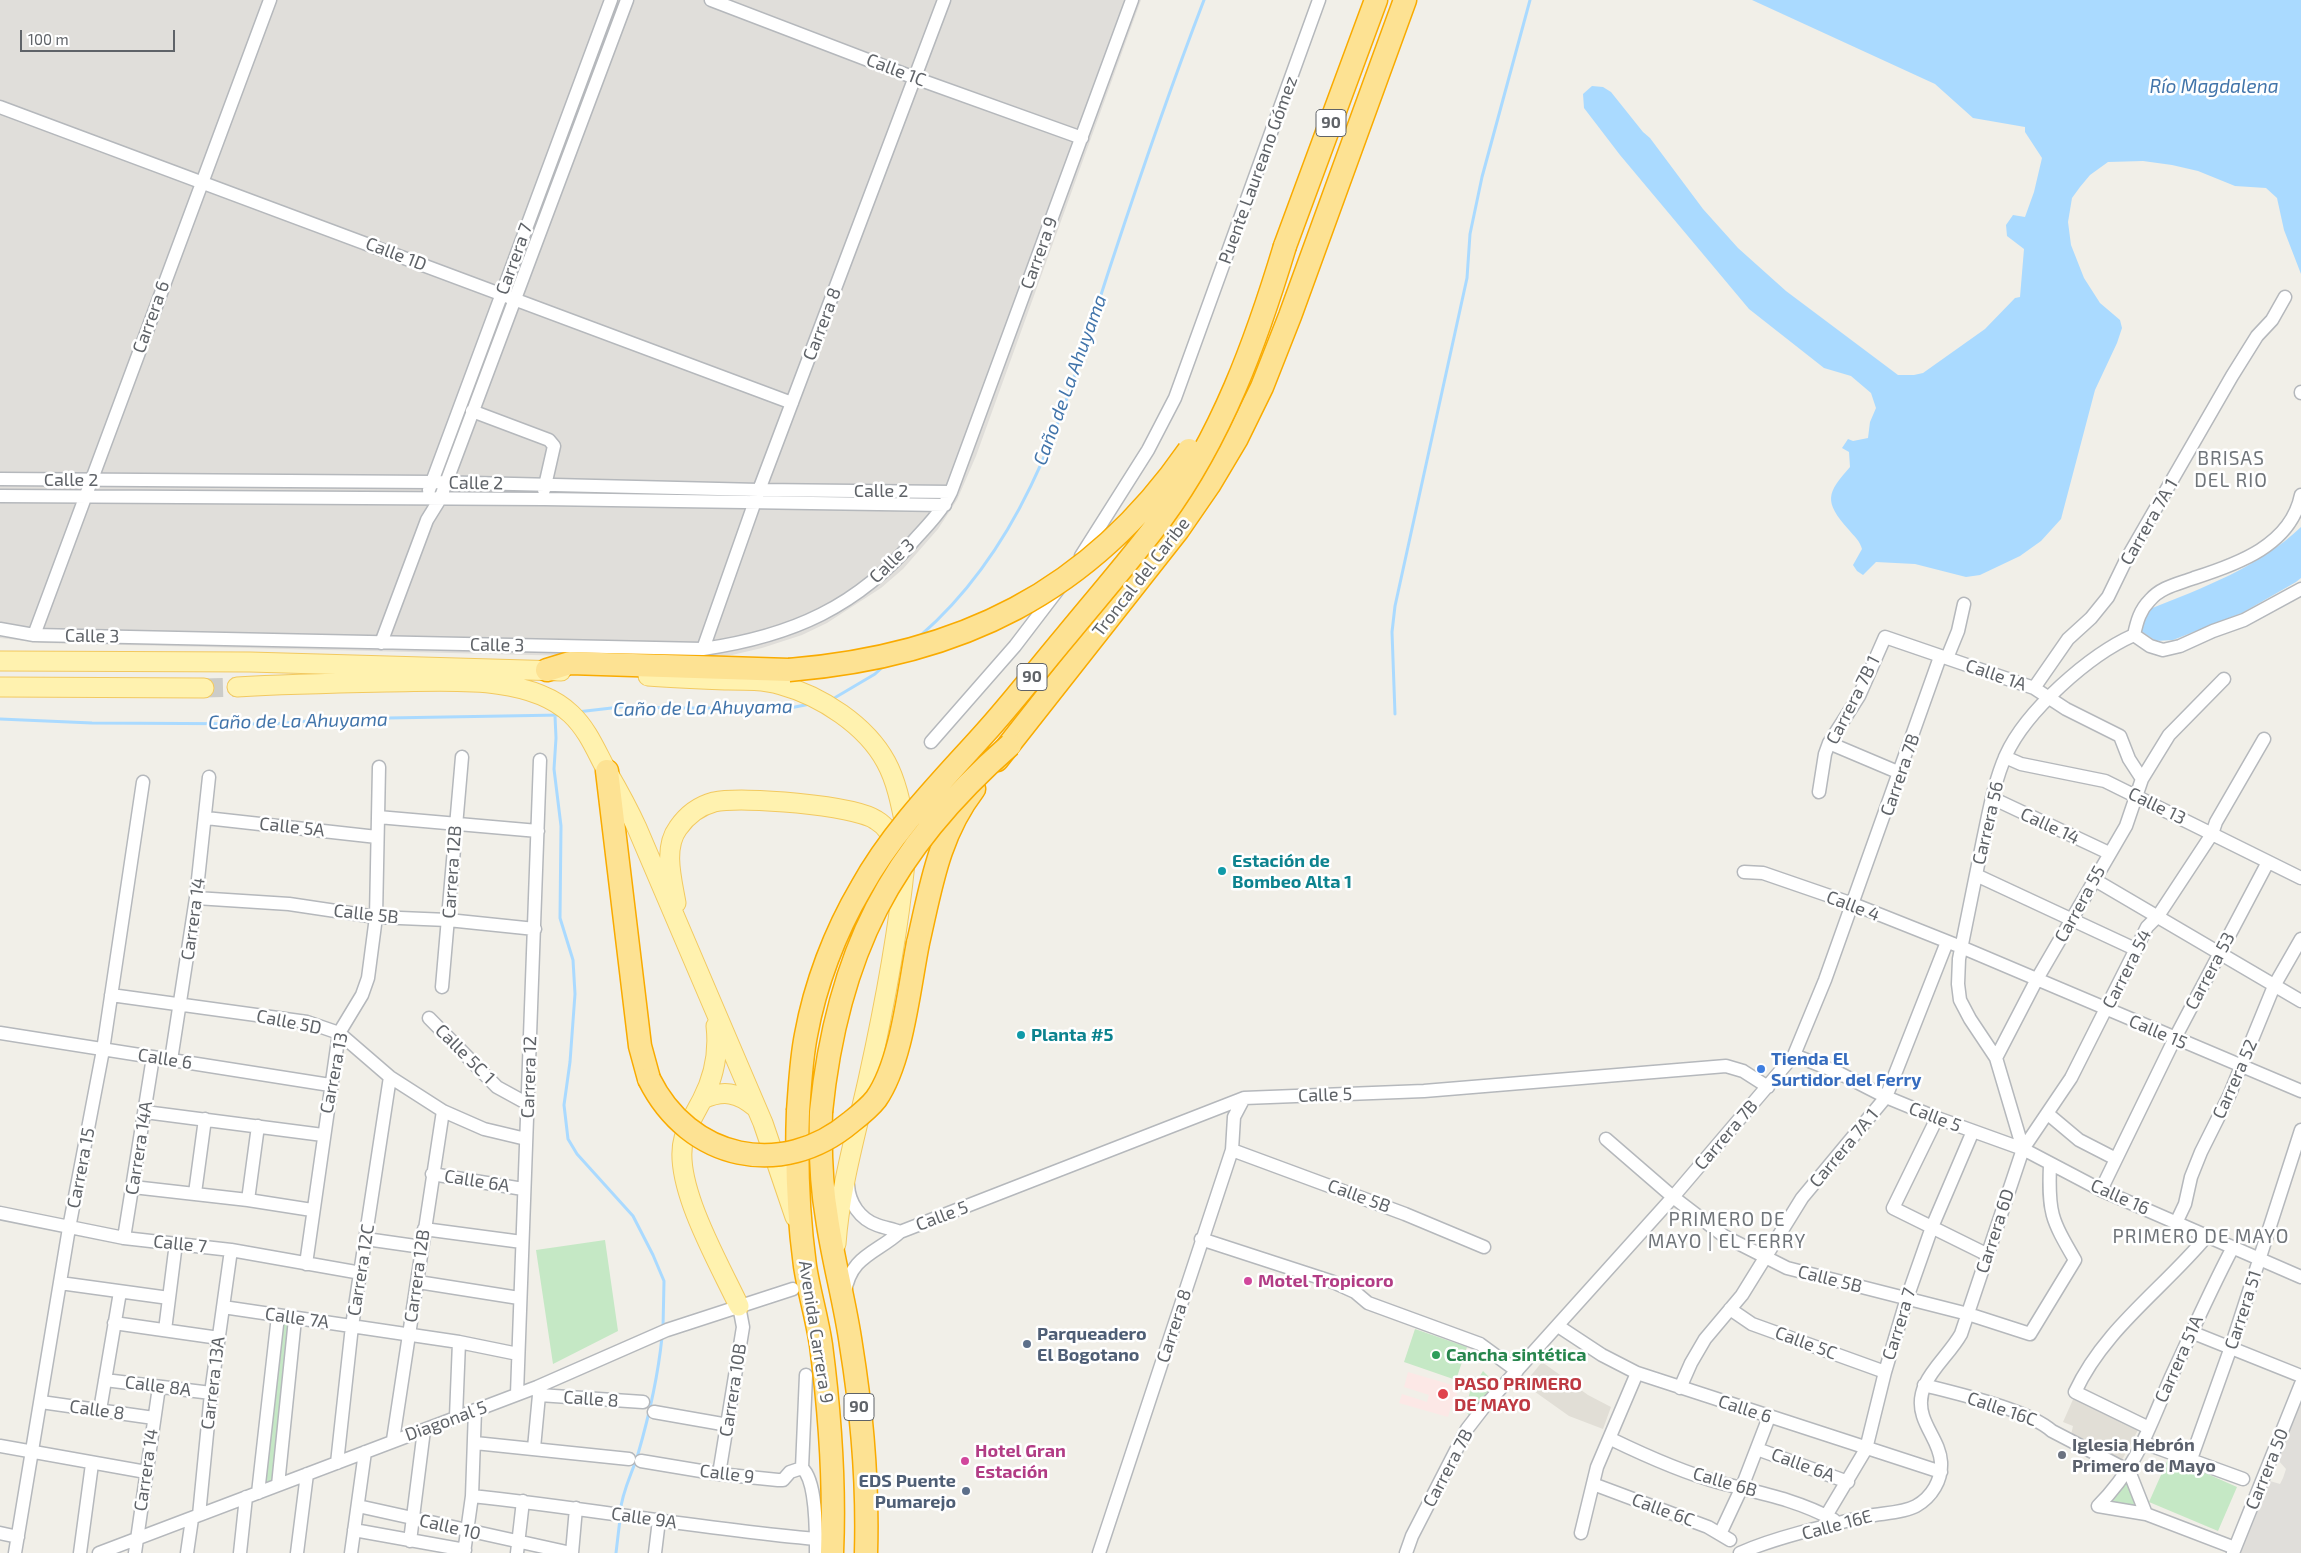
<!DOCTYPE html>
<meta charset="utf-8">
<style>
body{margin:0}
#map{position:relative;width:2301px;height:1553px;overflow:hidden;background:#f1efe8;font-family:"Exo 2",sans-serif}
canvas{display:block}
.scale{position:absolute;left:20px;top:30px;width:155px;height:22px;box-sizing:border-box;border:2px solid #5f6368;border-top:0;padding-left:6px;font-size:15px;line-height:18px;white-space:nowrap;color:#5f6368;-webkit-text-stroke:4px #fff;paint-order:stroke}
</style>
<div id="map">
<canvas width="2301" height="1553"></canvas>
<div class="scale">100 m</div>
</div>
<script>
const c = document.querySelector('canvas').getContext('2d');
c.lineJoin = 'round';
function fillPath(path, color) { c.fillStyle = color; c.fill(path, 'evenodd'); }
function stroke(path, color, width, dash) { c.strokeStyle = color; c.lineWidth = width; c.lineCap = dash ? 'butt' : 'round'; c.setLineDash(dash || []); c.stroke(path); }
function drawText(font, color, halo, rows, align = 'center') {
  c.font = font + ' "Exo 2",sans-serif'; c.lineWidth = 5; c.setLineDash([]); c.textBaseline = 'middle'; c.strokeStyle = halo; c.fillStyle = color; for (const [text, x, y, turn = 0] of rows) {
    c.save(); c.translate(x, y); c.rotate((+turn || 0) * Math.PI / 180); c.textAlign = isNaN(turn) ? turn : align; if (halo) c.strokeText(text, 0, 0); c.fillText(text, 0, 0); c.restore();
  }
}
const industrial = new Path2D(`
 M0 0H1141L976 456 957 500 938 529 903 569 881 588 827 623 802 635 762 648 732 655 694 659 44 643 0 638Z
 M2301 1403V1553H2241L2270 1481 2280 1484 2283 1478 2286 1469 2278 1460Z`);
const education = new Path2D(`
 M1542 1362 1588 1395 1611 1407 1603 1429 1569 1416 1524 1384Z
 M2075 1395 2138 1430 2122 1460 2071 1435 2073 1426 2063 1422Z`);
const medical = new Path2D(`
 M1408 1372 1459 1387 1456 1397 1464 1400 1461 1410 1451 1407 1448 1417 1399 1403 1402 1394 1427 1402 1429 1395 1404 1387Z`);
const green = new Path2D(`
 M605 1240 618 1331 553 1364 536 1250Z
 M280 1319 292 1321 274 1480 264 1482Z
 M1415 1329 1467 1347 1456 1380 1404 1362Z
 M1483 1371 1495 1383 1469 1416 1465 1409 1470 1392Z
 M2169 1457 2237 1487 2218 1531 2149 1502Z
 M2128 1481 2139 1509 2110 1502Z`);
const water = new Path2D(`
 M1752 0H2301V274L2284 230 2277 198 2266 188 2235 186 2198 171 2172 165 2143 161 2108 162 2090 175 2080 187 2072 198 2068 222 2071 245 2084 278 2100 303 2120 320 2122 328 2117 343 2095 390 2061 519 2041 541 2020 556 1980 575 1966 577 1915 564 1876 562 1863 575 1857 571 1853 565 1862 549C1860 541 1854 536 1849 530 1823 501 1827 493 1850 467L1849 452 1842 448 1848 439 1853 441 1868 438 1870 422 1876 408 1871 393 1851 376 1824 368 1749 309 1620 155 1584 108 1583 94 1592 86 1603 87 1611 92 1643 132 1650 138 1703 209 1738 248 1786 291 1898 375H1914L1923 373 1985 329 2015 298 2020 297 2024 249 2007 236 2006 225 2013 215 2025 217 2034 192 2042 158 2025 132V127L1973 118 1935 84Z
 M2301 527V578L2296 582 2242 613 2173 640 2156 641 2141 631 2144 617 2150 609C2203 588 2259 567 2301 527Z`);
const stream = new Path2D(`
 M920 636C1033 538 1067 397 1112 261 1141 173 1171 86 1204 0
 M831 700 875 674 886 664
 M577 712 629 706 665 708H790L810 704
 M1395 714 1392 632 1395 606 1467 278 1470 234 1482 177 1530 0
 M555 716 556 738 554 769 561 826 560 918 573 960 575 994 570 1062 564 1105 568 1139 577 1154 633 1216 653 1255 664 1281 663 1328
 M0 719 92 723 274 724 330 719 561 715
 M620 1513C622 1491 632 1474 638 1454 649 1416 658 1376 662 1337
 M616 1553 620 1519`);
const primaryTunnel = new Path2D(`
 M204 688 237 687`);
const street = new Path2D(`
 M711 0 915 78 1082 138
 M0 107 792 403
 M2301 392V393
 M472 411 549 440 554 446 544 490
 M0 479 432 482 759 490 951 492
 M429 490 611 0
 M0 496 544 499 945 505
 M1081 556 1148 450 1175 398 1319 0
 M0 629 34 635 703 649C792 636 858 607 917 537 930 523 943 509 951 492L1132 0
 M34 635 270 0
 M2134 635C2137 621 2140 610 2150 600 2161 587 2178 584 2194 578 2238 564 2291 545 2301 495
 M2134 635 2150 646 2163 650 2180 646 2213 631 2244 620 2301 589
 M381 643 427 520 440 499 446 483 627 0
 M703 649 759 490 944 0
 M1947 658 1958 631 1964 604
 M2034 688 2068 639 2091 618 2108 597 2126 560 2232 376 2257 336 2272 320 2285 297
 M931 742 1015 646 1060 587
 M1829 743 1900 773
 M2005 757 2021 764 2105 781 2301 878
 M1819 792 1825 754 1829 743 1859 696 1885 637 2034 688 2066 709 2120 736 2129 759 2142 779
 M1992 798 2109 853
 M378 817 538 831
 M206 818 377 837
 M1744 872 1763 873 1853 904 1961 947 2301 1091
 M1976 875 2135 949
 M2095 880 2301 1001
 M196 898 289 904 376 917 448 920 535 929
 M442 987 462 757
 M111 995 307 1022 339 1033 390 1077 443 1111 484 1129 526 1139
 M429 1018 497 1087 528 1104
 M0 1033 330 1085
 M1794 1055 1837 1072 1886 1097 1937 1118 2023 1149 2101 1190 2301 1277
 M1996 1058 2037 979 2126 826 2142 779 2169 735 2224 679
 M171 1060 196 898 209 777
 M145 1112 323 1135
 M2048 1114 2079 1140 2116 1159
 M1937 1118 1893 1208 1986 1254
 M1606 1139 1673 1197 1724 1236 1787 1268 1968 1314 2030 1334 2075 1260C2051 1219 2048 1212 2050 1165
 M2023 1149 1996 1058 1970 1019 1960 1000 1958 984 1959 959C1967 919 1975 880 1983 840 1989 812 1994 782 2006 755 2026 711 2089 655 2134 635
 M1232 1150 1405 1214 1484 1247
 M432 1174 523 1189
 M848 1185C849 1203 860 1219 877 1225 885 1228 893 1229 900 1232
 M133 1187 248 1200 312 1210
 M2101 1190 2175 1038 2268 862
 M195 1193 205 1119
 M248 1200 258 1126
 M0 1213 124 1238 231 1250 361 1273
 M2176 1223 2185 1204 2191 1177 2201 1152 2229 1096 2274 986 2301 939
 M424 1229 522 1242
 M124 1238 153 1057
 M366 1239 422 1247
 M1201 1239 1333 1282 1355 1292 1368 1303 1480 1344 1517 1371
 M306 1264 339 1033 362 995 368 978 376 917 379 767
 M418 1282 519 1298
 M60 1283 169 1298
 M845 1293C850 1256 877 1253 900 1232L1244 1098 1424 1091 1726 1066 1743 1071 1768 1087
 M223 1307 459 1342 518 1354
 M1730 1309 1752 1324 1885 1372
 M114 1323 219 1338
 M1558 1326 1602 1355 1637 1373 1941 1472
 M165 1330 176 1243
 M2191 1332 2301 1376
 M105 1380 211 1393
 M1924 1385C1958 1394 2027 1409 2052 1431L2129 1471 2146 1514
 M1680 1388 1691 1363 1705 1339 1742 1295 1802 1198 1886 1097 1947 942
 M517 1394 540 760
 M539 1395 643 1402
 M41 1402 154 1418
 M100 1410 120 1292
 M654 1412 728 1425
 M456 1417 459 1342
 M2149 1428 2075 1392C2104 1329 2163 1289 2207 1236
 M1611 1439C1646 1456 1684 1473 1721 1483 1760 1493 1798 1500 1834 1520
 M393 1440 443 1111
 M475 1443 629 1459
 M2144 1443 2243 1479
 M0 1446 146 1472
 M534 1448 539 1395 537 1389
 M1757 1449 1848 1482
 M2191 1459 2231 1347 2301 1130
 M641 1461 719 1474 778 1480H783L790 1472 802 1468C817 1481 816 1533 816 1553
 M337 1463 352 1326 390 1077
 M802 1468 806 1375
 M719 1474 743 1327 739 1306
 M1593 1484 1708 1527 1730 1540
 M278 1485 295 1319
 M258 1493 278 1316
 M472 1496C587 1508 701 1529 816 1539
 M358 1506 571 1553
 M2098 1506C2138 1466 2149 1427 2171 1377 2191 1334 2210 1291 2232 1249
 M2098 1506 2146 1514 2235 1548
 M199 1515 211 1393 231 1250
 M1826 1516 1866 1449 1885 1372 1907 1298 1932 1227 1973 1131
 M354 1530 465 1550
 M0 1533 18 1537
 M1581 1533 1597 1467 1637 1373
 M1720 1534 1742 1487 1769 1417
 M410 1541 424 1430
 M15 1553 69 1228 103 1050 143 782
 M80 1553 92 1464
 M99 1553 537 1387 667 1330 793 1289
 M135 1553 159 1387
 M187 1553 192 1519
 M240 1553 246 1497
 M297 1553 307 1474
 M351 1553 365 1452
 M464 1553 472 1496 475 1410
 M517 1553 523 1501
 M572 1553 576 1508
 M655 1553 659 1520
 M1099 1553 1232 1150 1234 1117 1244 1098
 M1406 1553 1412 1536 1467 1429 1484 1407 1673 1197 1794 1055 1825 980 1940 657
 M1740 1553C1776 1537 1829 1525 1868 1516 1883 1513 1903 1513 1916 1506 1932 1497 1942 1480 1941 1462 1940 1445 1928 1432 1923 1416 1912 1382 1946 1361 1961 1334L2023 1149 2071 1078 2147 927 2158 916 2212 834 2216 822 2264 739
 M2233 1553 2301 1384`);
const primary = new Path2D(`
 M0 661 250 662 561 671
 M648 676C675 678 702 679 728 680 746 680 764 680 781 685 821 696 866 725 886 762 898 784 902 811 907 835
 M0 687 204 688
 M237 687C287 684 338 683 388 682 443 682 528 673 571 714 588 730 596 751 607 771 618 790 628 808 637 828L763 1123 795 1217
 M676 903C672 880 663 848 678 828 687 815 699 806 714 802 742 796 854 805 876 820 888 827 893 838 899 850
 M716 1026C719 1052 714 1077 702 1100 695 1113 688 1124 684 1138 671 1182 720 1265 739 1306
 M703 1099C723 1090 738 1092 755 1107
 M836 1244C840 1188 856 1134 868 1080 884 1008 898 935 905 863`);
const highway = new Path2D(`
 M1285 246 1376 0
 M547 670 570 663 789 670
 M997 760 1178 530 1209 485 1237 438 1262 387 1290 316 1405 0
 M607 771 640 1046 649 1079
 M918 943C931 887 938 836 974 789
 M798 1111C796 1163 798 1214 805 1266 809 1292 817 1318 821 1345 830 1414 835 1483 832 1553
 M821 1112C820 1147 821 1184 827 1218 833 1261 845 1302 851 1345 862 1413 868 1484 866 1553`);
const highwayBridge = new Path2D(`
 M789 670C959 656 1090 593 1189 450
 M649 1079C689 1160 782 1180 851 1122 860 1115 869 1108 876 1099 902 1062 909 988 918 943
 M798 1111C800 1086 801 1060 806 1035 815 985 835 932 861 888 893 830 941 782 984 734 1013 702 1039 668 1066 636 1098 597 1132 558 1162 518 1222 436 1256 342 1285 246
 M821 1112C837 954 890 850 1010 745`);
const markers = [
 [1222,871,5,"#0f9aa8"],
 [1021,1035,5,"#0f9aa8"],
 [1761,1069,5,"#3f7fe0"],
 [1248,1281,5,"#d1479c"],
 [1027,1344,5,"#5c6f8a"],
 [1436,1355,5,"#2e9e5b"],
 [1443,1394,6,"#e0444e"],
 [2062,1455,5,"#6b7280"],
 [965,1461,5,"#d1479c"],
 [966,1491,5,"#5c6f8a"]
];
const shields = [
 [1331,123,30],
 [1032,677,30],
 [859,1407,30]
];
const shieldNames = [
 ["90",1331,123],
 ["90",1032,677],
 ["90",859,1407]
];
const streetNames = [
 ["Calle 1C",896,70,21],
 ["Puente Laureano Gómez",1258,170,-70],
 ["Carrera 9",1039,253,-70],
 ["Calle 1D",396,254,21],
 ["Carrera 7",514,259,-70],
 ["Carrera 6",151,317,-70],
 ["Carrera 8",822,324,-69],
 ["Calle 2",71,480],
 ["Calle 2",476,483,1],
 ["Calle 2",881,491],
 ["Carrera 7A 1",2149,522,-60],
 ["Calle 3",892,561,-44],
 ["Troncal del Caribe",1141,577,-52],
 ["Calle 3",92,636,1],
 ["Calle 3",497,645,1],
 ["Calle 1A",1996,675,19],
 ["Carrera 7B 1",1853,700,-63],
 ["Carrera 7B",1900,775,-71],
 ["Calle 13",2157,806,26],
 ["Carrera 56",1988,823,-77],
 ["Calle 14",2050,826,25],
 ["Calle 5A",292,827,6],
 ["Carrera 12B",452,872,-86],
 ["Carrera 55",2080,904,-61],
 ["Calle 4",1853,906,21],
 ["Calle 5B",366,914,6],
 ["Carrera 14",193,919,-82],
 ["Carrera 54",2127,969,-63],
 ["Carrera 53",2210,971,-62],
 ["Calle 5D",289,1022,11],
 ["Calle 15",2158,1032,23],
 ["Calle 5C 1",465,1054,45],
 ["Calle 6",165,1059,9],
 ["Carrera 13",334,1073,-79],
 ["Carrera 12",529,1077,-88],
 ["Carrera 52",2235,1079,-66],
 ["Calle 5",1325,1095,-2],
 ["Calle 5",1935,1117,21],
 ["Carrera 7B",1726,1135,-49],
 ["Carrera 14A",139,1148,-81],
 ["Carrera 7A 1",1844,1148,-50],
 ["Carrera 15",81,1168,-79],
 ["Calle 6A",477,1181,9],
 ["Calle 5B",1359,1196,20],
 ["Calle 16",2120,1197,24],
 ["Calle 5",942,1216,-21],
 ["Carrera 6D",1995,1231,-72],
 ["Calle 7",180,1244,6],
 ["Carrera 12C",361,1270,-81],
 ["Carrera 12B",417,1276,-82],
 ["Calle 5B",1830,1279,14],
 ["Carrera 51",2243,1310,-72],
 ["Calle 7A",297,1318,8],
 ["Carrera 7",1899,1324,-73],
 ["Carrera 8",1174,1326,-72],
 ["Avenida Carrera 9",816,1332,81],
 ["Calle 5C",1806,1343,20],
 ["Carrera 51A",2179,1359,-66],
 ["Carrera 13A",213,1383,-83],
 ["Calle 8A",158,1386,7],
 ["Carrera 10B",733,1390,-81],
 ["Calle 8",591,1399,4],
 ["Calle 6",1745,1409,18],
 ["Calle 16C",2002,1409,19],
 ["Calle 8",97,1410,8],
 ["Diagonal 5",446,1421,-20],
 ["Calle 6A",1803,1465,20],
 ["Carrera 7B",1448,1468,-62],
 ["Carrera 50",2267,1469,-68],
 ["Carrera 14",146,1470,-82],
 ["Calle 9",727,1474,7],
 ["Calle 6B",1725,1482,16],
 ["Calle 6C",1663,1510,20],
 ["Calle 9A",644,1518,8],
 ["Calle 16E",1837,1525,-15],
 ["Calle 10",450,1527,13]
];
const cultureNames = [
 ["Estación de",1232,861],
 ["Bombeo Alta 1",1232,882],
 ["Planta #5",1031,1035]
];
const shopNames = [
 ["Tienda El",1771,1059],
 ["Surtidor del Ferry",1771,1080]
];
const hotelNames = [
 ["Motel Tropicoro",1258,1281],
 ["Hotel Gran",975,1451],
 ["Estación",975,1472]
];
const serviceNames = [
 ["Parqueadero",1037,1334],
 ["El Bogotano",1037,1355],
 ["EDS Puente",956,1481,"right"],
 ["Pumarejo",956,1502,"right"]
];
const leisureNames = [
 ["Cancha sintética",1446,1355]
];
const healthNames = [
 ["PASO PRIMERO",1454,1384],
 ["DE MAYO",1454,1405]
];
const worshipNames = [
 ["Iglesia Hebrón",2072,1445],
 ["Primero de Mayo",2072,1466]
];
const waterNames = [
 ["Río Magdalena",2214,87],
 ["Caño de La Ahuyama",1070,380,-70],
 ["Caño de La Ahuyama",703,708,-1],
 ["Caño de La Ahuyama",298,721,-1]
];
const neighbourhoodNames = [
 ["BRISAS",2231,459],
 ["DEL RIO",2231,481],
 ["PRIMERO DE",1727,1220],
 ["MAYO | EL FERRY",1727,1242],
 ["PRIMERO DE MAYO",2201,1237]
];
fillPath(industrial, '#e0deda');
fillPath(education, '#e1ded6');
fillPath(medical, '#fce8e6');
fillPath(green, '#c5e8c5');
fillPath(water, '#aadaff');
stroke(stream, '#aadaff', 3);
stroke(primaryTunnel, '#ccccc8', 19, [19, 9]);
stroke(street, '#b5b8bc', 15);
stroke(primary, '#f2c960', 21);
stroke(highway, '#f9ab00', 25);
stroke(street, '#fff', 12);
stroke(primary, '#fff2af', 19);
stroke(highway, '#fde293', 22);
stroke(highwayBridge, '#f9ab00', 25, []);
stroke(highwayBridge, '#fde293', 22);
for (const [x, y, r, color] of markers) { const dot = new Path2D(); dot.arc(x, y, r, 0, 2 * Math.PI); c.fillStyle = color; c.fill(dot); stroke(dot, '#fff', 2); }
for (const [x, y, w] of shields) { const box = new Path2D(); box.roundRect(x - w / 2, y - 13.5, w, 27, 4); c.fillStyle = '#fff'; c.fill(box); stroke(box, '#5f6368', 1); }
drawText('bold 16px', '#5f6368', null, shieldNames);
drawText('18px', '#5f6368', '#fff', streetNames);
drawText('bold 18px', '#0d838f', '#fff', cultureNames, 'left');
drawText('bold 18px', '#366cbe', '#fff', shopNames, 'left');
drawText('bold 18px', '#b23c85', '#fff', hotelNames, 'left');
drawText('bold 18px', '#4e5e75', '#fff', serviceNames, 'left');
drawText('bold 18px', '#27864d', '#fff', leisureNames, 'left');
drawText('bold 18px', '#be3a42', '#fff', healthNames, 'left');
drawText('bold 18px', '#5b616d', '#fff', worshipNames, 'left');
drawText('italic 19px', '#4174aa', '#fff', waterNames);
c.letterSpacing = '1px';
drawText('19px', '#70757a', '#fff', neighbourhoodNames);
c.letterSpacing = '0px';
</script>
